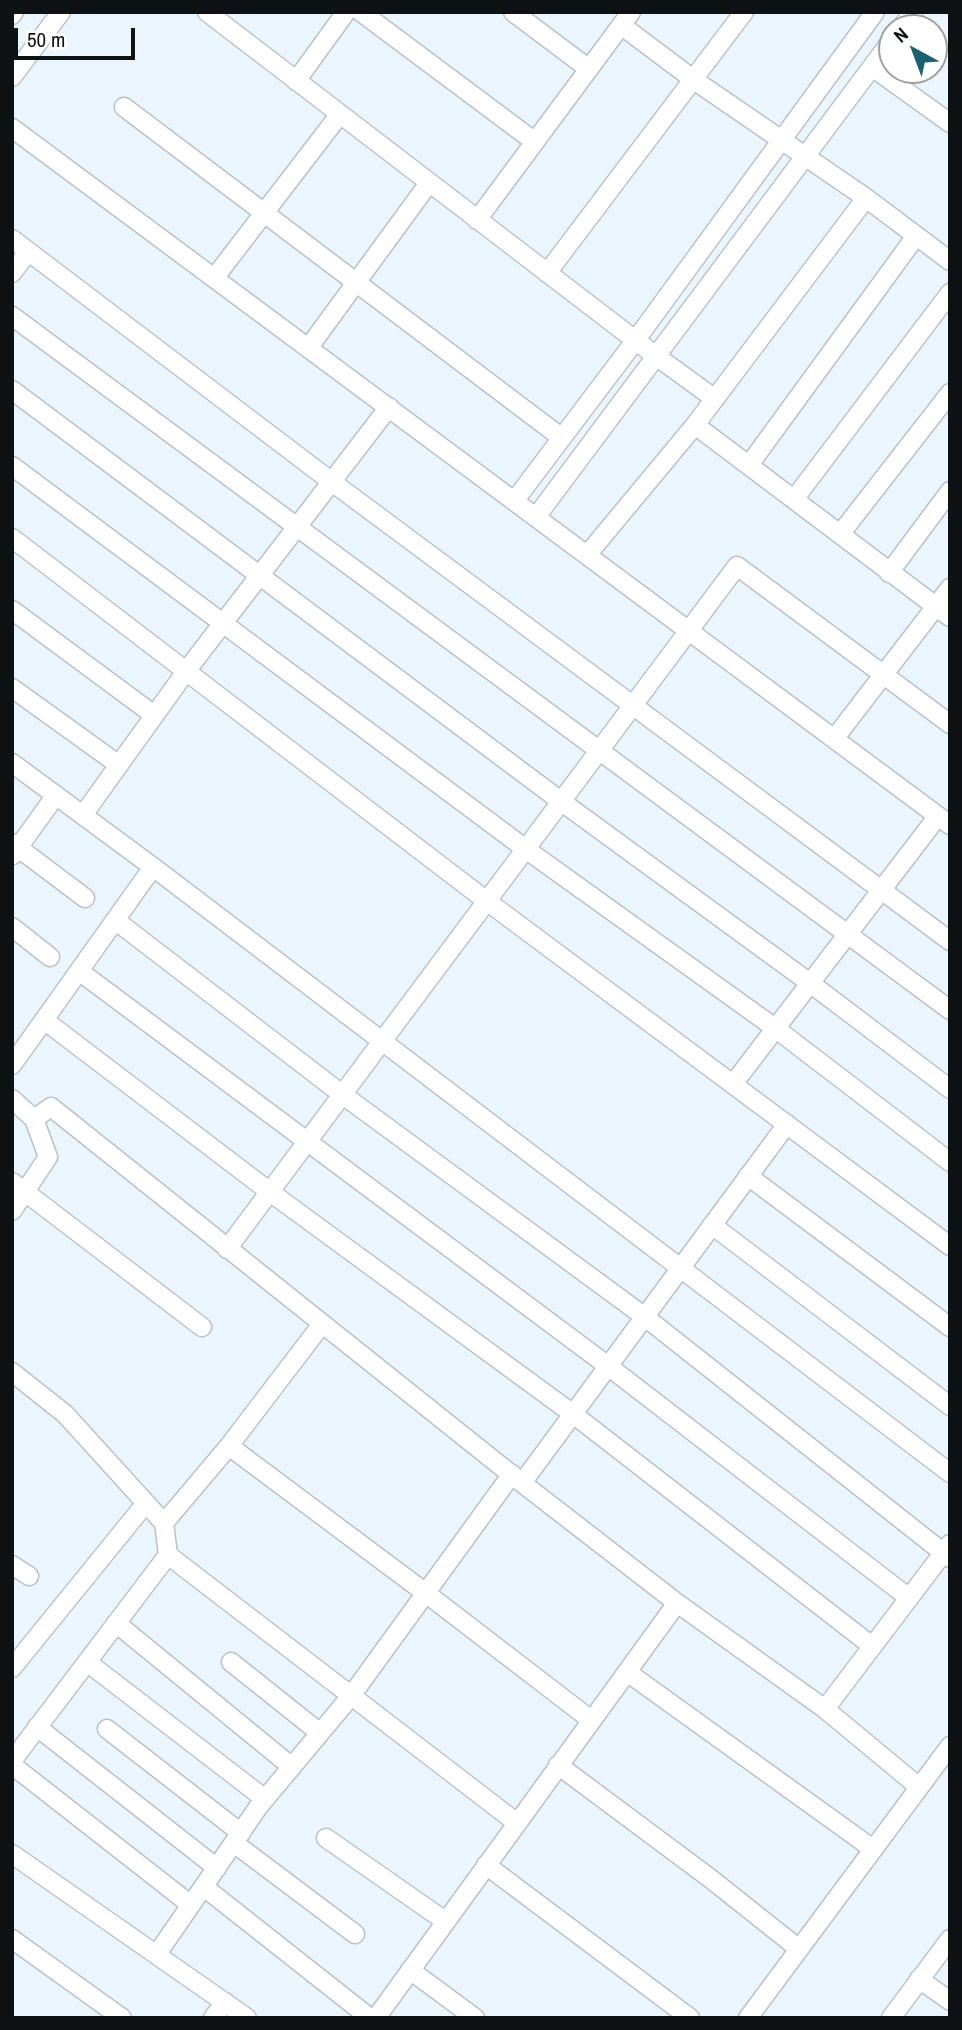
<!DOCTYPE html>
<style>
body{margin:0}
#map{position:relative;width:962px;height:2030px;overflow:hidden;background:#ebf5fe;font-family:"Archivo Narrow",sans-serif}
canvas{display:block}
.frame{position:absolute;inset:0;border:14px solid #0e1214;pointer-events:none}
.north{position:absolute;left:878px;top:14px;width:70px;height:70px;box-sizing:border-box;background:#fff;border:2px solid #9fa0a1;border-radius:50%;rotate:319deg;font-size:19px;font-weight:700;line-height:28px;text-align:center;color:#0e1214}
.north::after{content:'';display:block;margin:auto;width:24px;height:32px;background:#1b6172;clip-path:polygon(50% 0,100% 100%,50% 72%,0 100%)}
.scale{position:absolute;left:14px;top:28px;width:121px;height:32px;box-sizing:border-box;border:4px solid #0e1214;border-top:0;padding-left:9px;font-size:21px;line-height:24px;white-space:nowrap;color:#0e1214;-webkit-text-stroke:5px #fff;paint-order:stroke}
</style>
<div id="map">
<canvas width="962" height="2030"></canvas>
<div class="frame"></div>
<div class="north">N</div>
<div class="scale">50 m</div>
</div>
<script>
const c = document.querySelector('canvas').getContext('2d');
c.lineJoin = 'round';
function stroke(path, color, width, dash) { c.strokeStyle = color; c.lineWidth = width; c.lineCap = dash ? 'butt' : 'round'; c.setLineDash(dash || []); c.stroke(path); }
const minor = new Path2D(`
 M207 12 656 356 715 399
 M361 12 535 142
 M513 12 589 69
 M12 15 14 12
 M621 25 694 80 866 198 950 261
 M901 28 913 12
 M872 67 950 123
 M12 77 61 12
 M296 81 346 12
 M124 107 562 438
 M12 128 950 825
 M866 198 695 425 950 617
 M477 220 631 12
 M12 239 332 482 950 941
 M12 273 28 252
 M547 273 744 12
 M215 277 340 114
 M12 316 950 1010
 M309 347 429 183
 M12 390 562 802 810 983 950 1089
 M749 465 916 236
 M12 466 527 850 775 1028 950 1162
 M795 498 950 293
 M515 500 635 341 875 12
 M536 517 892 40
 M841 533 950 393
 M12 538 488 902 950 1246
 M587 555 695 425
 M889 573 950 491
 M12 610 154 715
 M12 688 119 765
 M834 739 950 588
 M12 763 153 867 950 1473
 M83 815 187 670 389 407
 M12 843 85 898
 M13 855 56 795
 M115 920 343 1095 645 1317 950 1558
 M12 927 50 957
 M79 971 608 1366 909 1598
 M44 1020 270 1192 573 1414 872 1646
 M12 1065 153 867
 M733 1084 938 816
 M12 1099 34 1119 48 1157 12 1211
 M34 1119 51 1107 522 1483 677 1603 825 1709 919 1787
 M748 1176 950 1327
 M12 1182 202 1327
 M712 1225 950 1406
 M227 1249 737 566 950 724
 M12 1372 65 1414 164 1523
 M229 1446 427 1594 591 1720
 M522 1483 787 1124
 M168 1555 517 1823
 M12 1565 29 1576
 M116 1623 292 1767
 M87 1662 265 1799
 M231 1662 320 1733
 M12 1668 146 1503
 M627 1672 873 1849
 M825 1709 950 1544
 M37 1727 217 1868
 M107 1729 241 1833
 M12 1761 168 1555 164 1523 229 1446 322 1324
 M12 1765 191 1905
 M558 1765 711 1879 799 1949
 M326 1838 445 1921
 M234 1843 355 1934
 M12 1854 247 2018
 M486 1865 690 2018
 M204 1887 370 2018
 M12 1939 122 2018
 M157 1954 259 1806 351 1696 512 1474
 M410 1970 475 2018
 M919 1979 950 2001
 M213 2018 225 2002
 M376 2018 677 1603
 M748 2018 950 1746
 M891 2018 950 1939`);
stroke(minor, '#b9c2cb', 21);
stroke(minor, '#fff', 18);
</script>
